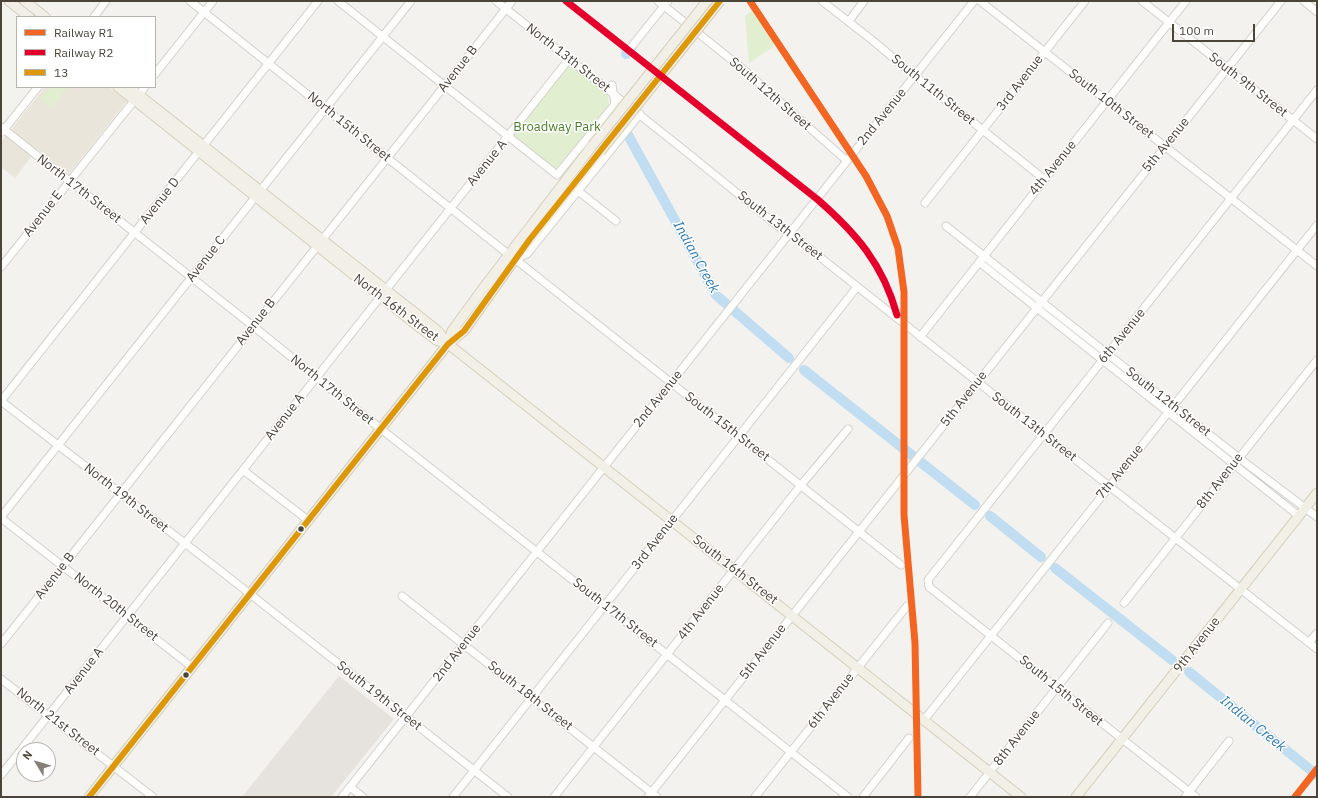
<!DOCTYPE html>
<style>
body{margin:0}
#map{position:relative;width:1318px;height:798px;overflow:hidden;background:#f4f2ee;font-family:"IBM Plex Sans",sans-serif}
canvas{display:block}
.frame{position:absolute;inset:0;border:2px solid #4b4439;pointer-events:none}
.legend{position:absolute;left:16px;top:16px;width:140px;height:72px;box-sizing:border-box;background:#fff;border:1px solid #b7b4b0;margin:0;padding:5px 7px;list-style:none;font-size:12px;color:#4b4439}
.legend li{display:flex;align-items:center;gap:8px;height:20px}
.legend b{width:20px;border:1px solid #b7b4b0}
.north{position:absolute;left:16px;top:742px;width:40px;height:40px;box-sizing:border-box;background:#fff;border:1px solid #b7b4b0;border-radius:50%;rotate:308deg;font-size:11px;font-weight:700;line-height:16px;text-align:center;color:#4b4439}
.north::after{content:'';display:block;margin:auto;width:14px;height:18px;background:#868178;clip-path:polygon(50% 0,100% 100%,50% 72%,0 100%)}
.scale{position:absolute;left:1172px;top:24px;width:83px;height:18px;box-sizing:border-box;border:2px solid #4b4439;border-top:0;padding-left:5px;font-size:12px;line-height:14px;white-space:nowrap;color:#4b4439;-webkit-text-stroke:3px #fff;paint-order:stroke}
</style>
<div id="map">
<canvas width="1318" height="798"></canvas>
<div class="frame"></div>
<ul class="legend">
<li><b style="height:5px;background:#f26522"></b>Railway R1</li>
<li><b style="height:5px;background:#e4002b"></b>Railway R2</li>
<li><b style="height:5px;background:#dd9709"></b>13</li>
</ul>
<div class="north">N</div>
<div class="scale">100 m</div>
</div>
<script>
const c = document.querySelector('canvas').getContext('2d');
c.lineJoin = 'round';
function fillPath(path, color) { c.fillStyle = color; c.fill(path, 'evenodd'); }
function stroke(path, color, width, dash) { c.strokeStyle = color; c.lineWidth = width; c.lineCap = dash ? 'butt' : 'round'; c.setLineDash(dash || []); c.stroke(path); }
function drawText(font, color, halo, rows, align = 'center') {
  c.font = font + ' "IBM Plex Sans",sans-serif'; c.lineWidth = 3; c.setLineDash([]); c.textBaseline = 'middle'; c.strokeStyle = halo; c.fillStyle = color; for (const [text, x, y, turn = 0] of rows) {
    c.save(); c.translate(x, y); c.rotate((+turn || 0) * Math.PI / 180); c.textAlign = isNaN(turn) ? turn : align; if (halo) c.strokeText(text, 0, 0); c.fillText(text, 0, 0); c.restore();
  }
}
const industrial = new Path2D(`
 M339 676 394 719 331 797H242Z`);
const education = new Path2D(`
 M45 87H109L127 101 69 174 37 149 15 178 1 167V142Z`);
const green = new Path2D(`
 M752 11 775 43 772 48 749 63 745 16Z
 M570 63 608 94 609 107 558 171 513 135Z
 M50 87H68L51 108 40 99Z`);
const river = new Path2D(`
 M626 54 632 47
 M628 135 716 295 789 358
 M804 370 975 505
 M990 516 1041 557
 M1055 568 1172 660
 M1189 672 1317 775`);
const minor = new Path2D(`
 M190 1 508 254
 M338 1 557 175 615 104 612 85
 M496 1 684 150 774 223 806 246 1109 486 1317 649
 M658 1 743 69 847 161
 M822 1 872 40 915 76 1044 179
 M980 1 1317 266
 M1142 1 1317 139
 M1304 1 1317 12
 M94 17 106 1
 M849 21 864 1
 M632 46 668 1
 M155 74 213 1
 M640 114 527 254 515 259 901 565
 M1 127 253 326 348 403 848 797
 M2 132 38 87
 M577 190 616 221
 M925 203 1085 1
 M946 226 1239 458 1317 517
 M979 262 1299 516
 M1 267 145 87
 M920 337 1186 1
 M1 401 217 568 508 797
 M1 401 318 1
 M243 470 309 521
 M1 517 411 1
 M1 518 192 667
 M402 596 657 797
 M1124 603 1317 360
 M1309 642 1317 633
 M1 644 512 1
 M1 679 153 797
 M924 720 1317 225
 M1 775 569 59
 M350 787 363 797
 M342 797 974 1
 M453 797 857 287
 M554 797 801 485 848 429
 M648 797 1281 1
 M755 797 907 606
 M863 797 909 738
 M970 797 1108 623
 M1185 797 1229 741
 M1196 797 929 587 928 580 1317 90`);
const major = new Path2D(`
 M9 1 29 17
 M25 1 45 17
 M118 87 419 327 436 340 448 344
 M129 87 438 331 448 344 457 351 1021 797
 M448 344 452 331 484 287 592 146
 M89 797 448 344 464 331 515 259 600 152
 M1076 797 1317 493`);
const majorBridge = new Path2D(`
 M592 146 707 1
 M600 152 720 1`);
const bus1 = new Path2D(`
 M89 797 448 344 464 331 530 239 720 1`);
const rail1 = new Path2D(`
 M750 1 866 176 887 216 898 248 904 292V515L915 643 918 797
 M1295 797 1317 769`);
const rail2 = new Path2D(`
 M566 1 817 199C856 233 883 264 897 315`);
const markers = [
 [301,529,3.5,"#4b4439"],
 [186,675,3.5,"#4b4439"]
];
const streetNames = [
 ["North 13th Street",568,58,38],
 ["Avenue B",458,69,-52],
 ["3rd Avenue",1020,83,-52],
 ["South 9th Street",1248,85,38],
 ["South 11th Street",933,90,39],
 ["South 12th Street",770,94,41],
 ["South 10th Street",1111,104,38],
 ["2nd Avenue",882,117,-51],
 ["North 15th Street",349,127,39],
 ["5th Avenue",1166,145,-51],
 ["Avenue A",487,163,-51],
 ["4th Avenue",1053,168,-51],
 ["North 17th Street",79,189,38],
 ["Avenue D",160,201,-52],
 ["Avenue E",43,214,-52],
 ["South 13th Street",780,226,38],
 ["Avenue C",206,259,-52],
 ["North 16th Street",396,308,37],
 ["Avenue B",256,322,-52],
 ["6th Avenue",1122,336,-51],
 ["North 17th Street",332,390,39],
 ["2nd Avenue",658,399,-51],
 ["5th Avenue",964,399,-52],
 ["South 12th Street",1168,402,38],
 ["Avenue A",285,417,-52],
 ["South 15th Street",727,427,38],
 ["South 13th Street",1034,427,38],
 ["7th Avenue",1120,472,-51],
 ["8th Avenue",1220,481,-52],
 ["North 19th Street",126,498,38],
 ["3rd Avenue",655,542,-52],
 ["South 16th Street",735,570,38],
 ["Avenue B",55,576,-52],
 ["North 20th Street",116,607,38],
 ["4th Avenue",701,612,-52],
 ["South 17th Street",615,613,38],
 ["9th Avenue",1197,645,-52],
 ["5th Avenue",763,652,-52],
 ["2nd Avenue",457,653,-52],
 ["Avenue A",84,671,-52],
 ["South 15th Street",1061,691,39],
 ["South 19th Street",379,696,38],
 ["South 18th Street",530,696,38],
 ["6th Avenue",831,701,-52],
 ["North 21st Street",58,722,38],
 ["8th Avenue",1017,738,-52]
];
const parkNames = [
 ["Broadway Park",557,127]
];
const waterNames = [
 ["Indian Creek",696,257,61],
 ["Indian Creek",1253,724,39]
];
fillPath(industrial, '#e6e2de');
fillPath(education, '#eae5da');
fillPath(green, '#e1eecf');
stroke(river, '#c0ddf1', 10);
stroke(minor, '#d2d0cb', 9);
stroke(major, '#d6cebb', 11);
stroke(minor, '#fdfdfc', 7);
stroke(major, '#f2efe6', 9);
stroke(majorBridge, '#d6cebb', 11, []);
stroke(majorBridge, '#f2efe6', 9);
stroke(bus1, '#dd9709', 6);
stroke(rail1, '#f26522', 7);
stroke(rail2, '#e4002b', 7);
for (const [x, y, r, color] of markers) { const dot = new Path2D(); dot.arc(x, y, r, 0, 2 * Math.PI); c.fillStyle = color; c.fill(dot); stroke(dot, '#fff', 1.5); }
drawText('13px', '#4b4439', '#fff', streetNames);
drawText('13px', '#4a7f2a', '#fff', parkNames);
drawText('italic 14px', '#2e7ab2', '#fff', waterNames);
</script>
